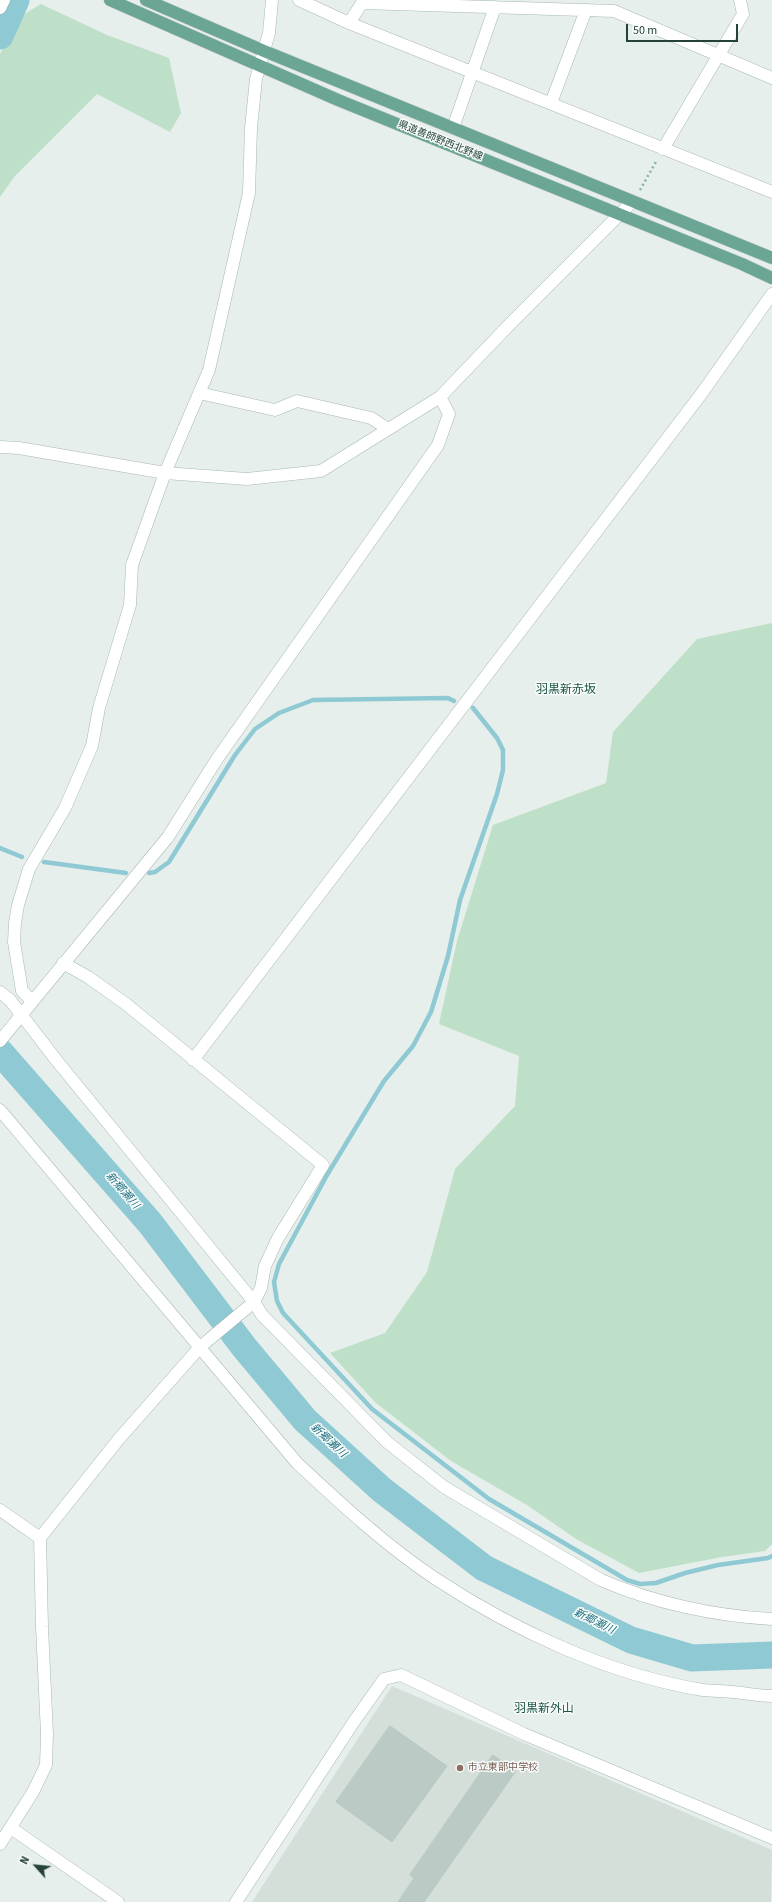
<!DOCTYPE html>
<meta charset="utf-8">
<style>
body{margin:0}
#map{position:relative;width:772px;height:1902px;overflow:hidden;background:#e6efeb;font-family:"Source Sans 3",sans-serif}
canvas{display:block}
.north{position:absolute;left:16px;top:1846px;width:40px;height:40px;-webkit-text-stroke:3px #f7fbf9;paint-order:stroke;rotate:297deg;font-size:11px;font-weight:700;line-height:16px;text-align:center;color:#24423a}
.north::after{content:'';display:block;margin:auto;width:14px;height:18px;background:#24423a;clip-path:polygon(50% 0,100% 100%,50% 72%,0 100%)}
.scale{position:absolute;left:626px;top:24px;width:112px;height:18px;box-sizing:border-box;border:2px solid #24423a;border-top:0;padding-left:5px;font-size:12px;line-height:14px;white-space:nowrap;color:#24423a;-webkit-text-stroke:3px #f7fbf9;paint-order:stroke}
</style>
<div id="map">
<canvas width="772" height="1902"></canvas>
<div class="north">N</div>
<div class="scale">50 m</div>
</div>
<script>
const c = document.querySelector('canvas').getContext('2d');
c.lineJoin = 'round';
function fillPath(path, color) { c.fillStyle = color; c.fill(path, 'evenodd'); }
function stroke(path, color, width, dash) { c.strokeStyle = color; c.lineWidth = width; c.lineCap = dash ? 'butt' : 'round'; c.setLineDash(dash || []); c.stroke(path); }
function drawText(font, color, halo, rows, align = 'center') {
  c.font = font + ' "Source Sans 3","Noto Sans JP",sans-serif'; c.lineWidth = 3; c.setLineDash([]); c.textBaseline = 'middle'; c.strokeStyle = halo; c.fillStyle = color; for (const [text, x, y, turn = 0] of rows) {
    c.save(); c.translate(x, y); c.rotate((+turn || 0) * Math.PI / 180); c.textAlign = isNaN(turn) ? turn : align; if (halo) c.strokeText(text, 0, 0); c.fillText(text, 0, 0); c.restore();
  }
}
const built = new Path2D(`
 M392 1686 772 1850 771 1902H252Z`);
const green = new Path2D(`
 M41 4 107 35 169 58 181 113 170 132 97 94 15 176 0 197V54L18 18Z
 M772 623V1544L765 1551 722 1557 639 1573 576 1539 527 1505 451 1461 376 1403 330 1353 385 1333 427 1272 455 1169 515 1106 519 1056 439 1024 457 941 493 825 606 783 613 732 697 639Z`);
const stream = new Path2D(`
 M473 708 497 738 503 750V770L497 794 460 900 448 956 431 1012 413 1046 384 1081 327 1175 279 1264 274 1282 277 1301 283 1313 372 1409 489 1499 627 1580 640 1584 656 1583 685 1573 718 1565 768 1558 772 1556
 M0 848 22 857
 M44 862 126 873
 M149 873 155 872 169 862 235 755 255 729 279 713 313 700 448 698 454 701`);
const river = new Path2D(`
 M0 36 16 0
 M0 1052 150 1223 244 1347 305 1420 382 1490 484 1568 631 1640 692 1658 772 1655`);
const building = new Path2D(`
 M390 1726 447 1766 392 1842 336 1802Z
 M493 1755 516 1771 424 1902H398L414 1878 410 1875Z`);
const path = new Path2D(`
 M640 190 657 160`);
const minor = new Path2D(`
 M299 0 349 23 772 192
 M0 8 4 0
 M349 23 362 3 614 11 772 78
 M551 103 586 10
 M453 128 495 7
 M663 149 743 14 740 0
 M199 393 275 410 297 401 371 418 388 429
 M0 447 19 448 165 473 247 479 321 471 440 397 510 324 633 201
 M0 992 10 1000 57 1061 254 1302 262 1315 387 1442 444 1487 601 1580C654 1603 715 1616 772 1619
 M32 1001 22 991 14 942 15 923 18 905 29 869 65 808 92 746 99 708 130 605 132 565 165 473 209 370 249 193 251 128 256 79 269 33 272 0
 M0 1041 168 837 217 759 438 445 449 414 440 397
 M193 1060 702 393 772 294
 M0 1110 297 1463C341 1504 386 1546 436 1579 515 1631 610 1675 703 1690 713 1691 723 1691 733 1692 746 1693 759 1696 772 1696
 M0 1510 40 1538
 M11 1828 118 1902
 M0 1844 33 1792 46 1765 47 1734 42 1627 40 1538 118 1440 200 1347 254 1302 261 1288 265 1266 278 1238 323 1165 126 1004 88 977 63 963
 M236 1902 353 1723 384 1679 401 1675 524 1734 772 1838`);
const major = new Path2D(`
 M110 0 338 100 742 264 772 278
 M146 0 264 51 772 258`);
const markers = [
 [460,1768,4,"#8d6e63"]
];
const streetNames = [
 ["県道善師野西北野線",440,141,22]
];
const educationNames = [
 ["市立東部中学校",468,1768]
];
const waterNames = [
 ["新郷瀬川",122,1191,49],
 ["新郷瀬川",328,1441,43],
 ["新郷瀬川",594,1622,26]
];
const quarterNames = [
 ["羽黒新赤坂",566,690],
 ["羽黒新外山",544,1709]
];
fillPath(built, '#d4dfda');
fillPath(green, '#bfe0c8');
stroke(stream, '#8ec9d4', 4.5);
stroke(river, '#8ec9d4', 27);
fillPath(building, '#bbcac4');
stroke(building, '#b8c9c2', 1);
stroke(minor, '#a8b8b2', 13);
stroke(major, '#c2cac8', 13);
stroke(path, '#86b3a5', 2.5, [2, 3]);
stroke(minor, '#fff', 12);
stroke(major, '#6aa596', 12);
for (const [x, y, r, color] of markers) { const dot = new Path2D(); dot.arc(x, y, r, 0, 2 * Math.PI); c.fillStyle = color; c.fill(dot); stroke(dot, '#f7fbf9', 1.5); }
drawText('10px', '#24423a', '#f7fbf9', streetNames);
drawText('10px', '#785e54', '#f7fbf9', educationNames, 'left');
drawText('italic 11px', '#1c6f80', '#f7fbf9', waterNames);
drawText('12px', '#1f5548', '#f7fbf9', quarterNames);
</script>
